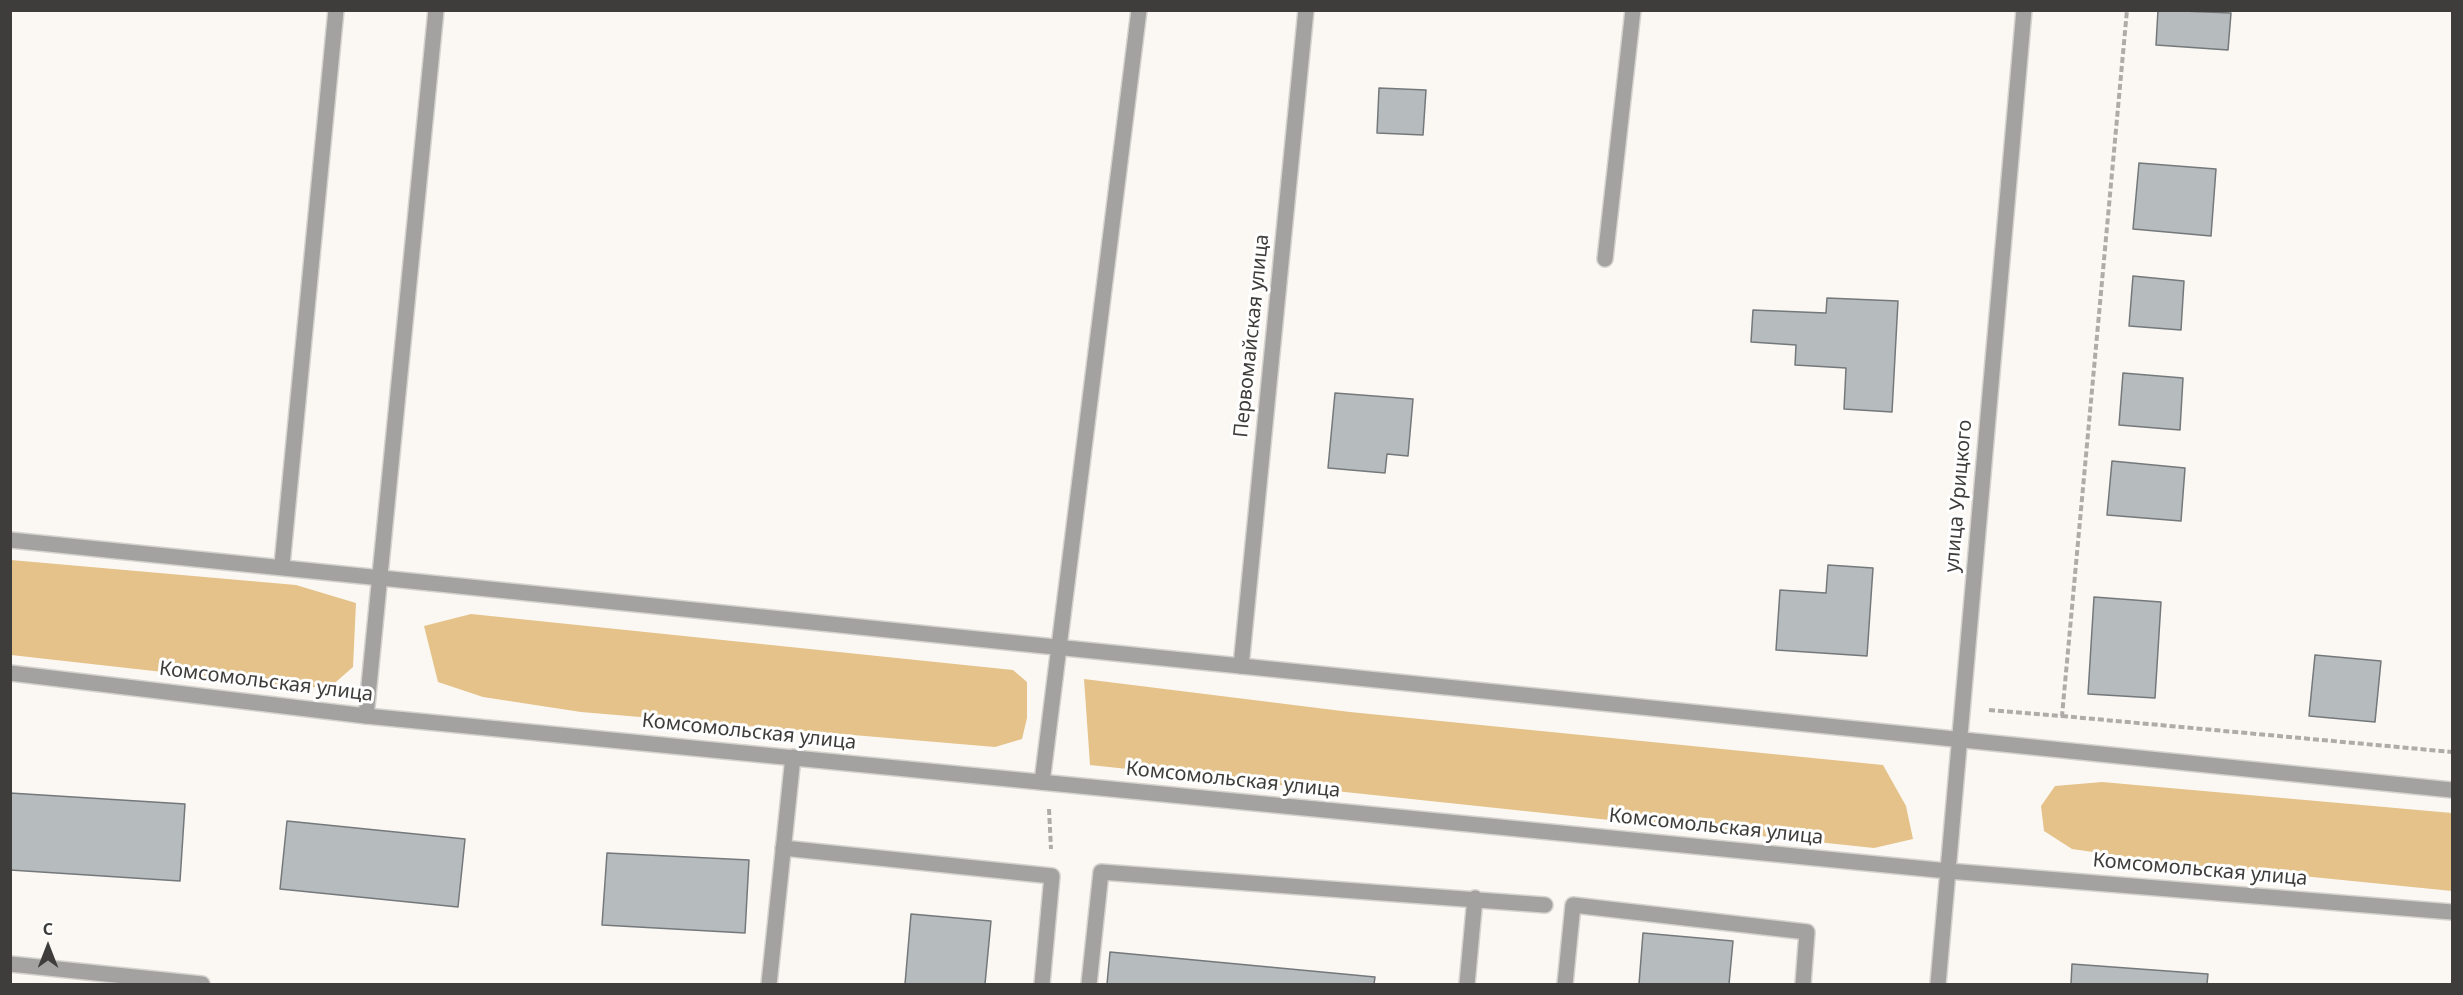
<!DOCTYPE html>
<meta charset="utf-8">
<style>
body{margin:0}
#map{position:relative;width:2463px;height:995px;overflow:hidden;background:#fbf8f3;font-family:"Noto Sans",sans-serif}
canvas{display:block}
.frame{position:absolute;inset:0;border:12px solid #3e3d3b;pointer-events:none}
.north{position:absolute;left:18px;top:917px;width:60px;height:60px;-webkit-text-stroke:4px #fff;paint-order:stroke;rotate:0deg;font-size:16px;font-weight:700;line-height:24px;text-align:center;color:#3e3d3b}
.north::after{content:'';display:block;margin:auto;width:21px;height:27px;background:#3e3d3b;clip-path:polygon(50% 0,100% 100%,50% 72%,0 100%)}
</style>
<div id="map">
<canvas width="2463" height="995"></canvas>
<div class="frame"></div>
<div class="north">С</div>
</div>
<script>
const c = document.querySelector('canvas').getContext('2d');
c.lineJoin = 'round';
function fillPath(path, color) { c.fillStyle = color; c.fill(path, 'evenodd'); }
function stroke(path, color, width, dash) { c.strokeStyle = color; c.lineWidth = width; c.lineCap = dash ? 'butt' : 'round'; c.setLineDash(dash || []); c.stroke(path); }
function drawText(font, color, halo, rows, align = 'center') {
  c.font = font + ' "Noto Sans",sans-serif'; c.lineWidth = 6; c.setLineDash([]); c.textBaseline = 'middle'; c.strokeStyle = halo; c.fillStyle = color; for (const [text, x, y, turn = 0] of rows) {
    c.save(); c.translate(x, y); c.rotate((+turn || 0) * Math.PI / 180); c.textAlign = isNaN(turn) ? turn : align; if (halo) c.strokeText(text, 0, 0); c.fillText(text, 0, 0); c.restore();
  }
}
const forest = new Path2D(`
 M11 560 296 585 356 603 353 667 329 688 279 685 11 655Z
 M471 614 1013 670 1027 682V718L1022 739 995 747 581 712 483 697 438 682 424 626Z
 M1084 679 1350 712 1883 765 1906 806 1913 839 1874 848 1090 765Z
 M2102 782 2452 813V891L2163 862 2072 849 2044 831 2041 806 2055 786Z`);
const building = new Path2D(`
 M2158 10 2231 13 2228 50 2156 45Z
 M1379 88 1426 90 1423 135 1377 133Z
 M2139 163 2216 169 2211 236 2133 229Z
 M2133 276 2184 281 2181 330 2129 326Z
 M1827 298 1898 301 1892 412 1844 409 1846 368 1795 365 1796 345 1751 342 1753 310 1826 313Z
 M2123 373 2183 378 2180 430 2119 425Z
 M1335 393 1413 399 1408 456 1387 454 1385 473 1328 468Z
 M2112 461 2185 468 2181 521 2107 515Z
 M1828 565 1873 568 1867 656 1776 650 1780 590 1826 593Z
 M2094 597 2161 602 2155 698 2088 694Z
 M2315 655 2381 661 2375 722 2309 716Z
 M10 793 185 804 180 881 10 870Z
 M287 821 465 839 458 907 280 889Z
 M607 853 749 860 745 933 602 925Z
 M911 914 991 921 985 984H905Z
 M1643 933 1733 941 1729 984H1639Z
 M1110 952 1375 977 1374 984H1107Z
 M2072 964 2208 974 2207 984H2071Z`);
const path = new Path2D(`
 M1989 710 2062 716 2127 10
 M2062 716 2452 752
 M1049 809 1051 849`);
const service = new Path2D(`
 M1605 259 1633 10
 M783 848 1052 876 1042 984
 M10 964 202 984
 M1089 984 1101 872 1545 905
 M1467 984 1475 898
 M1565 984 1573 905 1807 932 1803 984`);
const minor = new Path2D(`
 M282 565 336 10
 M1241 666 1306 10
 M366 716 436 10
 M1042 782 1139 10
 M769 984 793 757`);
const tertiary = new Path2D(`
 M10 540C825 616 1638 709 2452 790
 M10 673 366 716 1948 871 2452 912
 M1938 984 2024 10`);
const streetNames = [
 ["Первомайская улица",1252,336,-84],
 ["улица Урицкого",1959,496,-85],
 ["Комсомольская улица",266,682,7],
 ["Комсомольская улица",749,732,6],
 ["Комсомольская улица",1233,780,6],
 ["Комсомольская улица",1716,827,6],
 ["Комсомольская улица",2200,870,5]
];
fillPath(forest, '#e5c289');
fillPath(building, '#b6bbbe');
stroke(building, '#74787b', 1.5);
stroke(service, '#d5d3ce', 18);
stroke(minor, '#d5d3ce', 18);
stroke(tertiary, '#d5d3ce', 18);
stroke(path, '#aeaca8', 4, [6, 3]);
stroke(service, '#a3a2a0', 15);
stroke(minor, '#a3a2a0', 15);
stroke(tertiary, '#a3a2a0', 15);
drawText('20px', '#3e3d3b', '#fff', streetNames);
</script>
